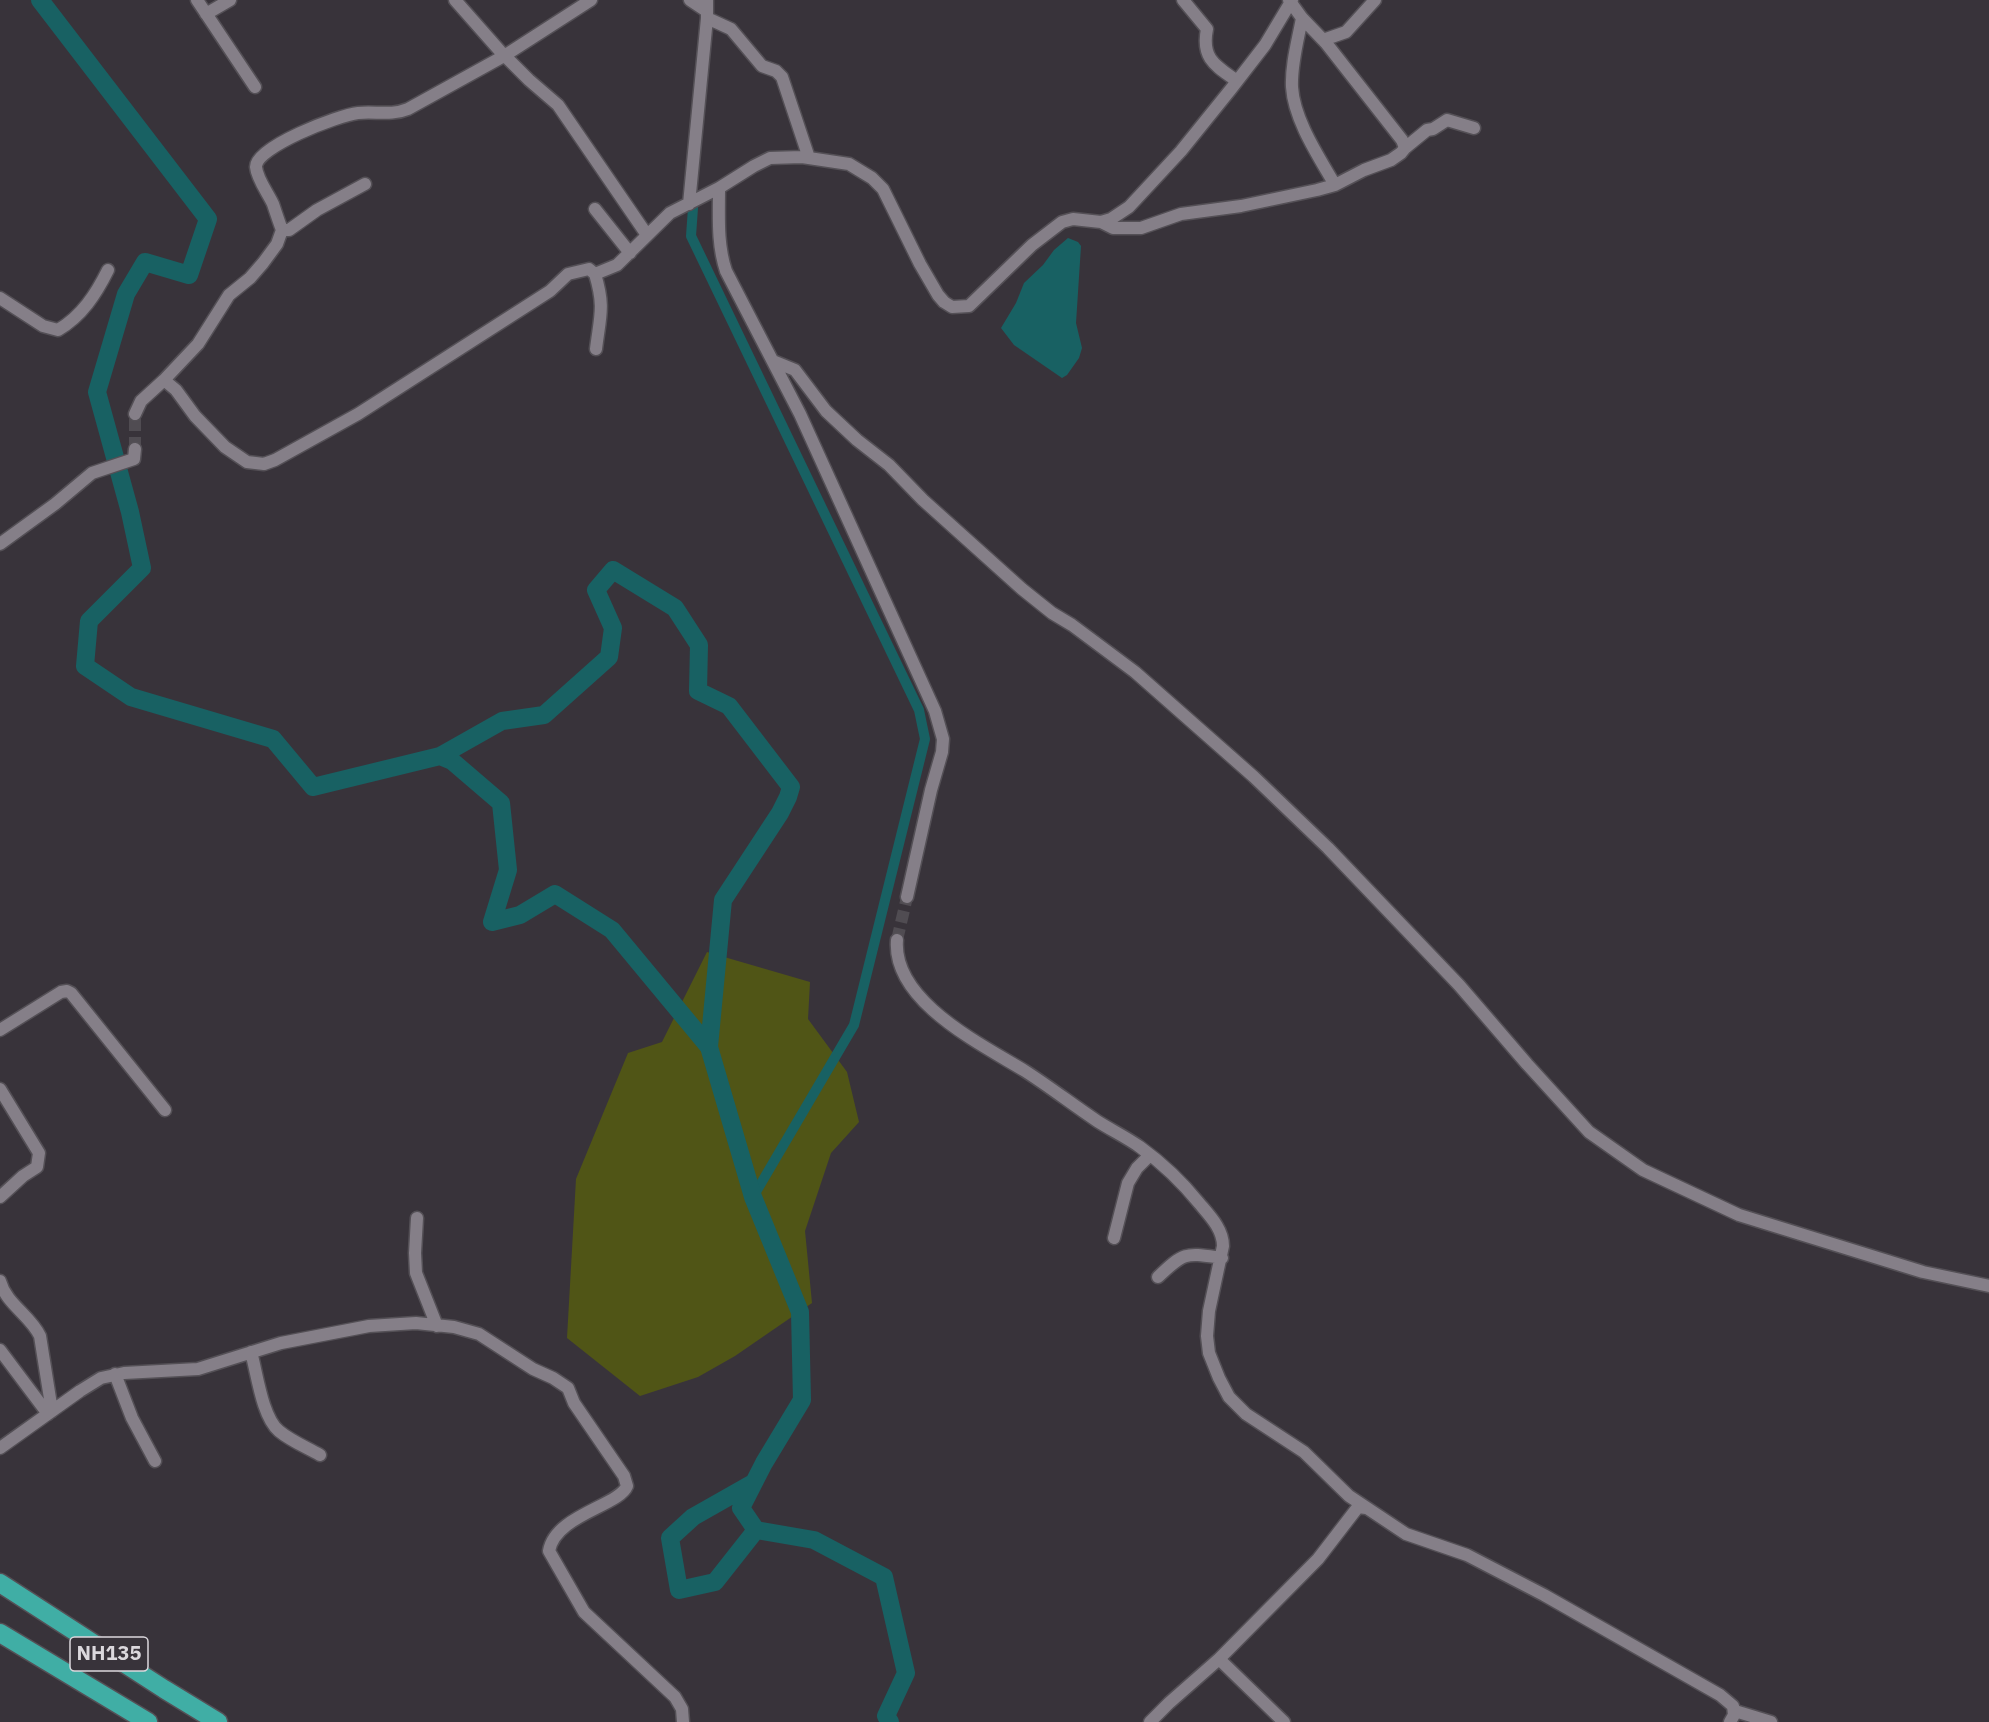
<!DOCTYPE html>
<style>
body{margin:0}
canvas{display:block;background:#38333a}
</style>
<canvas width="1989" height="1722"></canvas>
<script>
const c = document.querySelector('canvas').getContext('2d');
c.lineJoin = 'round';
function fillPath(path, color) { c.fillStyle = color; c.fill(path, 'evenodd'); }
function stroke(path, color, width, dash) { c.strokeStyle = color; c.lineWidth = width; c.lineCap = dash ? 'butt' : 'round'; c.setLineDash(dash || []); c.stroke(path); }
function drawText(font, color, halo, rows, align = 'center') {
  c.font = font + ' "IBM Plex Sans",sans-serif'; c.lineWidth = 4.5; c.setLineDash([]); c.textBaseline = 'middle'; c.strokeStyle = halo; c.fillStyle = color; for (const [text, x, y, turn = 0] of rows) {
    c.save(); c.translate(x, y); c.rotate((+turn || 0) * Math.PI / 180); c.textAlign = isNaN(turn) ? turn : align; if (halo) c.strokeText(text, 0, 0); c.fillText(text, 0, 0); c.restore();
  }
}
const green = new Path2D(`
 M707 952 810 982 808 1019 847 1072 859 1122 831 1153 805 1231 812 1303 735 1356 698 1377 640 1396 567 1338 576 1179 628 1053 662 1042Z`);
const water = new Path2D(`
 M1068 238 1078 242 1081 246 1076 323 1082 348 1079 358 1067 375 1062 378 1014 345 1001 328 1016 303 1024 283 1043 265 1054 250Z`);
const canal = new Path2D(`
 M694 194 691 236 919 710 925 739 854 1025 753 1197`);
const river = new Path2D(`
 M40 0 208 219 189 275 145 262 126 294 97 392 130 512 142 568 89 621 85 666 131 697 273 739 313 787 440 756 452 761 501 803 508 870 492 922 520 915 555 894 612 930 709 1047 753 1197 800 1312 802 1400 764 1463 741 1508 756 1530 814 1540 884 1577 906 1673 886 1716 890 1722
 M440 756 502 721 544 715 609 657 613 628 596 590 613 570 675 608 699 645 698 691 729 706 791 787 788 797 780 813 723 900 709 1047
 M753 1483 693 1517 670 1538 679 1590 715 1582 756 1530`);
const minorTunnel = new Path2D(`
 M135 449V414
 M897 940 907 897`);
const minor = new Path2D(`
 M197 0 255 87
 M455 0 500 51 529 80 558 105 647 235
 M690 0 705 10
 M1183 0 1207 29C1201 59 1216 66 1237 81
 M206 14 230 0
 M707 18 731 29 762 66 776 71 782 77 809 158
 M1302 18C1298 40 1291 64 1292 87 1294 120 1319 157 1335 185
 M1323 40 1346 32 1375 0
 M1405 148 1427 130 1433 129 1447 120 1474 128
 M719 188C719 217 717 244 726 271L800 414 935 711 943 739 942 752 931 790 907 897
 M689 204 707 18V0
 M595 209 630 253
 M1101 222 1113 228H1141L1181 214 1241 206 1317 190 1335 185 1364 170 1391 160 1401 153 1405 148 1402 140 1326 43 1302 18 1289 0
 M282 230C279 222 276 213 273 204 268 193 257 179 256 167 255 147 339 115 358 113 375 111 391 116 408 109L504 56 591 0
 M595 274C605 307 600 316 596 349
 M0 298 43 326 58 330C82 316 96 294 108 270
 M773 361 795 370 826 411 857 440 889 465 923 500 1022 589 1052 613 1072 625 1135 672 1254 777 1328 848 1459 985 1527 1064 1589 1132 1643 1170 1739 1215 1923 1272 1989 1286
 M164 380 198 344 229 295 250 278 263 263 277 244 282 230H289L317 210 365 184
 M135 414 141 401 164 380 176 390 195 416 225 447 247 462 264 464 275 460 358 414 550 291 568 274 589 269 595 274 617 265 670 213 719 188 754 166 770 158 802 157 849 164 872 178 883 189 920 264 938 295 944 302 952 307 969 306 1032 245 1062 222 1073 219 1101 222 1111 219 1129 207 1181 151 1231 89 1265 45 1292 0
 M0 544 55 504 92 473 134 459 135 449
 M897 940C892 1001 981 1044 1025 1071 1050 1087 1073 1105 1097 1121 1111 1130 1126 1137 1140 1147 1162 1163 1182 1182 1199 1203 1210 1216 1223 1229 1223 1246L1209 1311 1207 1336 1209 1353 1219 1378 1229 1397 1246 1414 1304 1452 1349 1496 1406 1534 1467 1555 1544 1595 1720 1695 1733 1706 1734 1715 1730 1722
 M0 1030 61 992 67 991 71 993 165 1110
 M0 1089 39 1153 37 1167 23 1176 0 1197
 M417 1218 415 1253 416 1273 437 1326
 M1114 1238 1128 1183 1137 1168 1150 1155
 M1158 1277C1185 1251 1186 1253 1222 1258
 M0 1281C6 1304 30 1315 40 1336L52 1411
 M0 1350 48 1414
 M251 1352C257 1373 262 1417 279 1431 291 1441 306 1447 320 1455
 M115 1374 132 1418 155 1461
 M0 1448 80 1391 101 1378 124 1373 198 1369 281 1343 369 1326 416 1323 454 1327 479 1334 533 1369 553 1378 568 1388 574 1403 624 1476 627 1486C619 1506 555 1515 549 1551L584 1612 675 1697 682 1709 683 1722
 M1219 1659 1284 1722
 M1735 1711 1771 1722
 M1150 1722 1169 1703 1219 1659 1318 1559 1358 1507 1366 1508`);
const highway = new Path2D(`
 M0 1583 164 1689 218 1722
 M0 1633 148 1722`);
const shields = [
 [109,1654,78]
];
const shieldNames = [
 ["NH135",109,1654]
];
fillPath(green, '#505516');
fillPath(water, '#186163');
stroke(canal, '#186163', 10);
stroke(river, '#186163', 18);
stroke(minorTunnel, '#504c52', 12, [12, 6]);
stroke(minor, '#545056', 15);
stroke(highway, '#545056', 21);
stroke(minor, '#857f88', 12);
stroke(highway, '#40aea5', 18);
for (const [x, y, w] of shields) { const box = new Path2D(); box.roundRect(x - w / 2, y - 17, w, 34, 4.5); c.fillStyle = '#38333a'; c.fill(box); stroke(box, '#dbd8dd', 1.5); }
drawText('bold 20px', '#dbd8dd', null, shieldNames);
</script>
